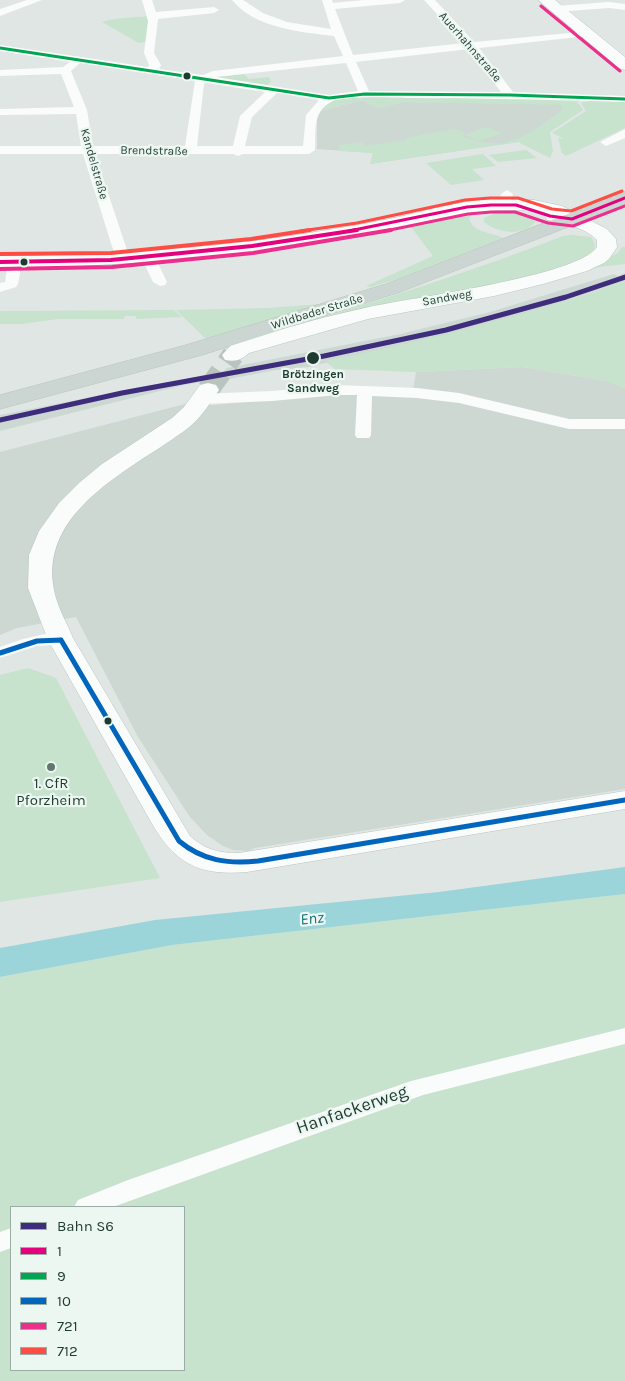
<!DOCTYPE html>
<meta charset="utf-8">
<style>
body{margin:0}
#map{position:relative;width:625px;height:1381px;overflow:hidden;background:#e0e6e3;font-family:Karla,sans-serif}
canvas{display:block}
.legend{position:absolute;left:10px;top:1206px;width:175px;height:165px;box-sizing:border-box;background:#edf7f1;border:1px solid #9aaca4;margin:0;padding:6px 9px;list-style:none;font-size:15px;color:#1d3b31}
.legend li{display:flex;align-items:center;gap:10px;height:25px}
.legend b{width:25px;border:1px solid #9aaca4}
</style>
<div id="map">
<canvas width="625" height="1381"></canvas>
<ul class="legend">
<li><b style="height:6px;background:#3d2d7c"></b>Bahn S6</li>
<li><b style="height:6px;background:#e5007d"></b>1</li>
<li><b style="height:6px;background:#00a651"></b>9</li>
<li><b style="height:6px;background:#0065bd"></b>10</li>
<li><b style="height:6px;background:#ec2f8c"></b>721</li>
<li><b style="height:6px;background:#ff4d45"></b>712</li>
</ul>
</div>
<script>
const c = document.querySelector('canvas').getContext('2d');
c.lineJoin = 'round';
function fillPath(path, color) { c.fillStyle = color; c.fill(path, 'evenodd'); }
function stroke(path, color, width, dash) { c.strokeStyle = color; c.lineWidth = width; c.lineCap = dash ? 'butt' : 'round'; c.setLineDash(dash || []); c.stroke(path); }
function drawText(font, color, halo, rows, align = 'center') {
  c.font = font + ' Karla,sans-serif'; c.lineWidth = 4.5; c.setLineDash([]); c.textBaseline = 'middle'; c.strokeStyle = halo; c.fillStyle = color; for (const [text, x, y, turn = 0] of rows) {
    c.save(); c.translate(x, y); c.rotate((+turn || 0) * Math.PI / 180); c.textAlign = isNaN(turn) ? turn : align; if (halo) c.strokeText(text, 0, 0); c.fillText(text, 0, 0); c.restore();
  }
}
const built = new Path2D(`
 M362 100 378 108 403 102 562 104V111L518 142 370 164 373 153 317 149V112Z
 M625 273V281L525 314 471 329 308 367 276 370 224 380 222 378 184 385 0 431V415L224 371 227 368 400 334 490 312 614 274 618 276Z
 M523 367 607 381 625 388V789L255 848 248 851 233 850 223 846 207 835 190 817 138 737 76 617 17 628 0 635V452L185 404 214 405 340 393 412 396 416 372Z`);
const green = new Path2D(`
 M149 16 152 21 145 42 139 43 102 22C116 17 133 18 149 16Z
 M244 74 249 79 269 77 271 82 267 85 218 77Z
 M420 96 581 100 576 103 579 104 583 110 550 132 553 151 550 158 518 142 370 164 373 153 340 151 338 145 361 142 365 146 407 140 405 138 454 129 466 133 462 136C508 154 526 135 562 111V105L403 102 378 108 362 100 316 112 334 100 363 97Z
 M589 101H625V128L566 156 562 153 558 138 565 139 552 133 586 111 581 103Z
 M486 127 502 133 480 141 464 135Z
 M526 150 537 158 498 162 489 155Z
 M483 154 496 166 472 169 484 180 451 185 426 163Z
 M496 213H517L534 219 535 222C523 237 497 233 484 222V218Z
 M472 215 469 218C473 234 493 232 503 238L397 279 371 287 366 286 433 256 411 227Z
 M572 235 591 237C595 243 597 248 591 254 582 263 565 266 553 270 478 292 398 302 321 318 403 293 483 267 563 236Z
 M622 247H625V264L599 267 584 272 580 271 618 253Z
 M625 281V388L607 381 523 367 416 372 335 369 325 361C427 341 527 315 625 281Z
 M321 304 322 305 206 339 176 310 268 308Z
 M174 310 182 317 136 319V316H125L124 319H58L22 324H0V311Z
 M28 668 56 678 160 878 0 902V675Z
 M625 894V1381H0V977L172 945ZM11 1207H184V1370H11Z`);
const water = new Path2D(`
 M625 867V894L172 945 0 977V948L155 920 439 892Z`);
const secondaryTunnel = new Path2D(`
 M208 390 233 355`);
const street = new Path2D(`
 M27 0H42L0 16V9Z
 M142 0H152L156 12 214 7 219 10 214 13 158 19 154 53 161 65 159 69 203 75 213 71 343 56 334 36C300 32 255 28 232 0H243L263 13 287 22 331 29 322 0H332L333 3 364 0H405L400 3 335 9 353 55 464 43 424 0H435L474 42 591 31 592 33 587 36 479 48 513 92 625 96V102C552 100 480 98 407 98 390 98 345 95 331 102 312 112 316 132 315 150L309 154H243L238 156 233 154H95L130 259 123 263 116 259 83 154H0V146H81L76 114 0 115V109L74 107 61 74 0 76V70L63 67 70 62 0 51V45L148 67 149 65 144 53 148 21ZM469 49 501 92 369 91 356 62ZM80 63 195 81 185 146H93L87 110 71 71ZM346 63 358 91 329 95 215 77ZM207 83 265 92 240 116 233 146H197L204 84ZM277 93 319 100 306 115 303 146H245L252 117Z
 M609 2 625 4V10L609 8 556 12 551 9 556 6Z
 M625 129V138L606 146 600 142Z
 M507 190 513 194 509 208H499L498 205 501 194Z
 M148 253 155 257 167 282 165 285 160 286 153 282 141 257Z
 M15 258 22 262 18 284 16 287 0 292V283L5 282 8 262Z
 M338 385 417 388 459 393 569 419H625V429H569L459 403 417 398 372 396 371 435 369 438H357L355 435 357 395H338L272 401 202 404 197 402 194 399 197 396 202 394 272 391Z
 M45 634 67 636 70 640 67 644 37 646 0 658V647L23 639Z
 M625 1028V1044L423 1095 113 1207H74L78 1200 128 1180 411 1081Z
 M11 1228V1248L0 1252V1232Z`);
const secondary = new Path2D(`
 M538 0H555L625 57V70L619 68Z
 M492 199 534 200 562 206 607 229 616 239 617 247 609 259 604 263 587 271 543 284 494 296 368 319 249 353C241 360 236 362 225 360L222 355 233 343C278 330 323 317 369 307 409 298 579 276 597 247V240C585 227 564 224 547 220L545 216 546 213C496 204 449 217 400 228 373 234 345 239 318 243 212 259 107 267 0 268V256C107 255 215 249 321 231 348 227 376 222 403 216 432 209 461 201 492 199Z
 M208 383 216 385 219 390C210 403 201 418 188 428 137 467 43 506 53 584 55 603 66 621 73 638L190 836C205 850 219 853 239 853L625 791V809L247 872C199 876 175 864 151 822L48 640 28 588 29 555 39 531 59 503 79 483 102 464 172 418 184 407 200 385Z`);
const primary = new Path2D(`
 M625 192V205L400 292 202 355 0 409V395L186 345 386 284Z`);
const bus1Far1 = new Path2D(`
 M349 231 467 207 491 205H516L550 216 572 219 625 198`);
const bus1 = new Path2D(`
 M0 262 111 260 252 246 357 230`);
const bus2 = new Path2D(`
 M0 48 329 98 365 94 510 95 625 99`);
const bus3 = new Path2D(`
 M61 640 179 841C203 861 228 864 258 861L625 800
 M0 653 37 641 61 640`);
const bus4Far1 = new Path2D(`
 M541 6 620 71
 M385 231 468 214 491 212H515L548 223 573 226 625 206`);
const bus4 = new Path2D(`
 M0 269 112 267 253 253 391 230`);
const bus5Far1 = new Path2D(`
 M301 231 357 223 465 200 490 198H518L552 209 571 211 622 191`);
const bus5 = new Path2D(`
 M0 254 111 253 251 239 310 230`);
const rail1 = new Path2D(`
 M0 420 122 393 324 356 446 330 566 297 625 277`);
const markers = [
 [187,76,4.5,"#1d3b31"],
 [24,262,4.5,"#1d3b31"],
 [313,358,7,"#1d3b31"],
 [108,721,4.5,"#1d3b31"],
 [51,767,5,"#61776f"]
];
const farStreetnames = [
 ["Auerhahnstraße",470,47,49],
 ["Brendstraße",154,151,1],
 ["Kandelstraße",94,164,74],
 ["Sandweg",447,298,-10],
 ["Wildbader Straße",317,312,-17]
];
const farStopnames = [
 ["Brötzingen",313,375],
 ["Sandweg",313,389]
];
const poiNames = [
 ["1. CfR",51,784],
 ["Pforzheim",51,801]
];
const waterNames = [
 ["Enz",312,919,-6]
];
const nearStreetnames = [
 ["Hanfackerweg",352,1110,-19]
];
fillPath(built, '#cdd8d3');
fillPath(green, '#c7e2cd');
fillPath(water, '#9bd5da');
stroke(secondaryTunnel, '#b9c4bf', 22, [22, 11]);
stroke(secondary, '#bbc6c1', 1);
stroke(primary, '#bac4c0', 1);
fillPath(street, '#fafbfb');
fillPath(secondary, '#fafbfb');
fillPath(primary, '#cbd5d1');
stroke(bus1Far1, '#e5007d', 3);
stroke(bus1, '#e5007d', 4);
stroke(bus2, '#00a651', 3);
stroke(bus3, '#0065bd', 5);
stroke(bus4Far1, '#ec2f8c', 3);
stroke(bus4, '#ec2f8c', 4);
stroke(bus5Far1, '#ff4d45', 3);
stroke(bus5, '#ff4d45', 4);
stroke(rail1, '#3d2d7c', 5);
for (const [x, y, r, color] of markers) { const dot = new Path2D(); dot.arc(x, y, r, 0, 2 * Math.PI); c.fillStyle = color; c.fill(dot); stroke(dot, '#edf7f1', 2); }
drawText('12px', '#1d3b31', '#edf7f1', farStreetnames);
drawText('bold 12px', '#1d3b31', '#edf7f1', farStopnames);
drawText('15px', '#1d3b31', '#edf7f1', poiNames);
drawText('italic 16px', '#12707b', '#edf7f1', waterNames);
drawText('18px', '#1d3b31', '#edf7f1', nearStreetnames);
</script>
